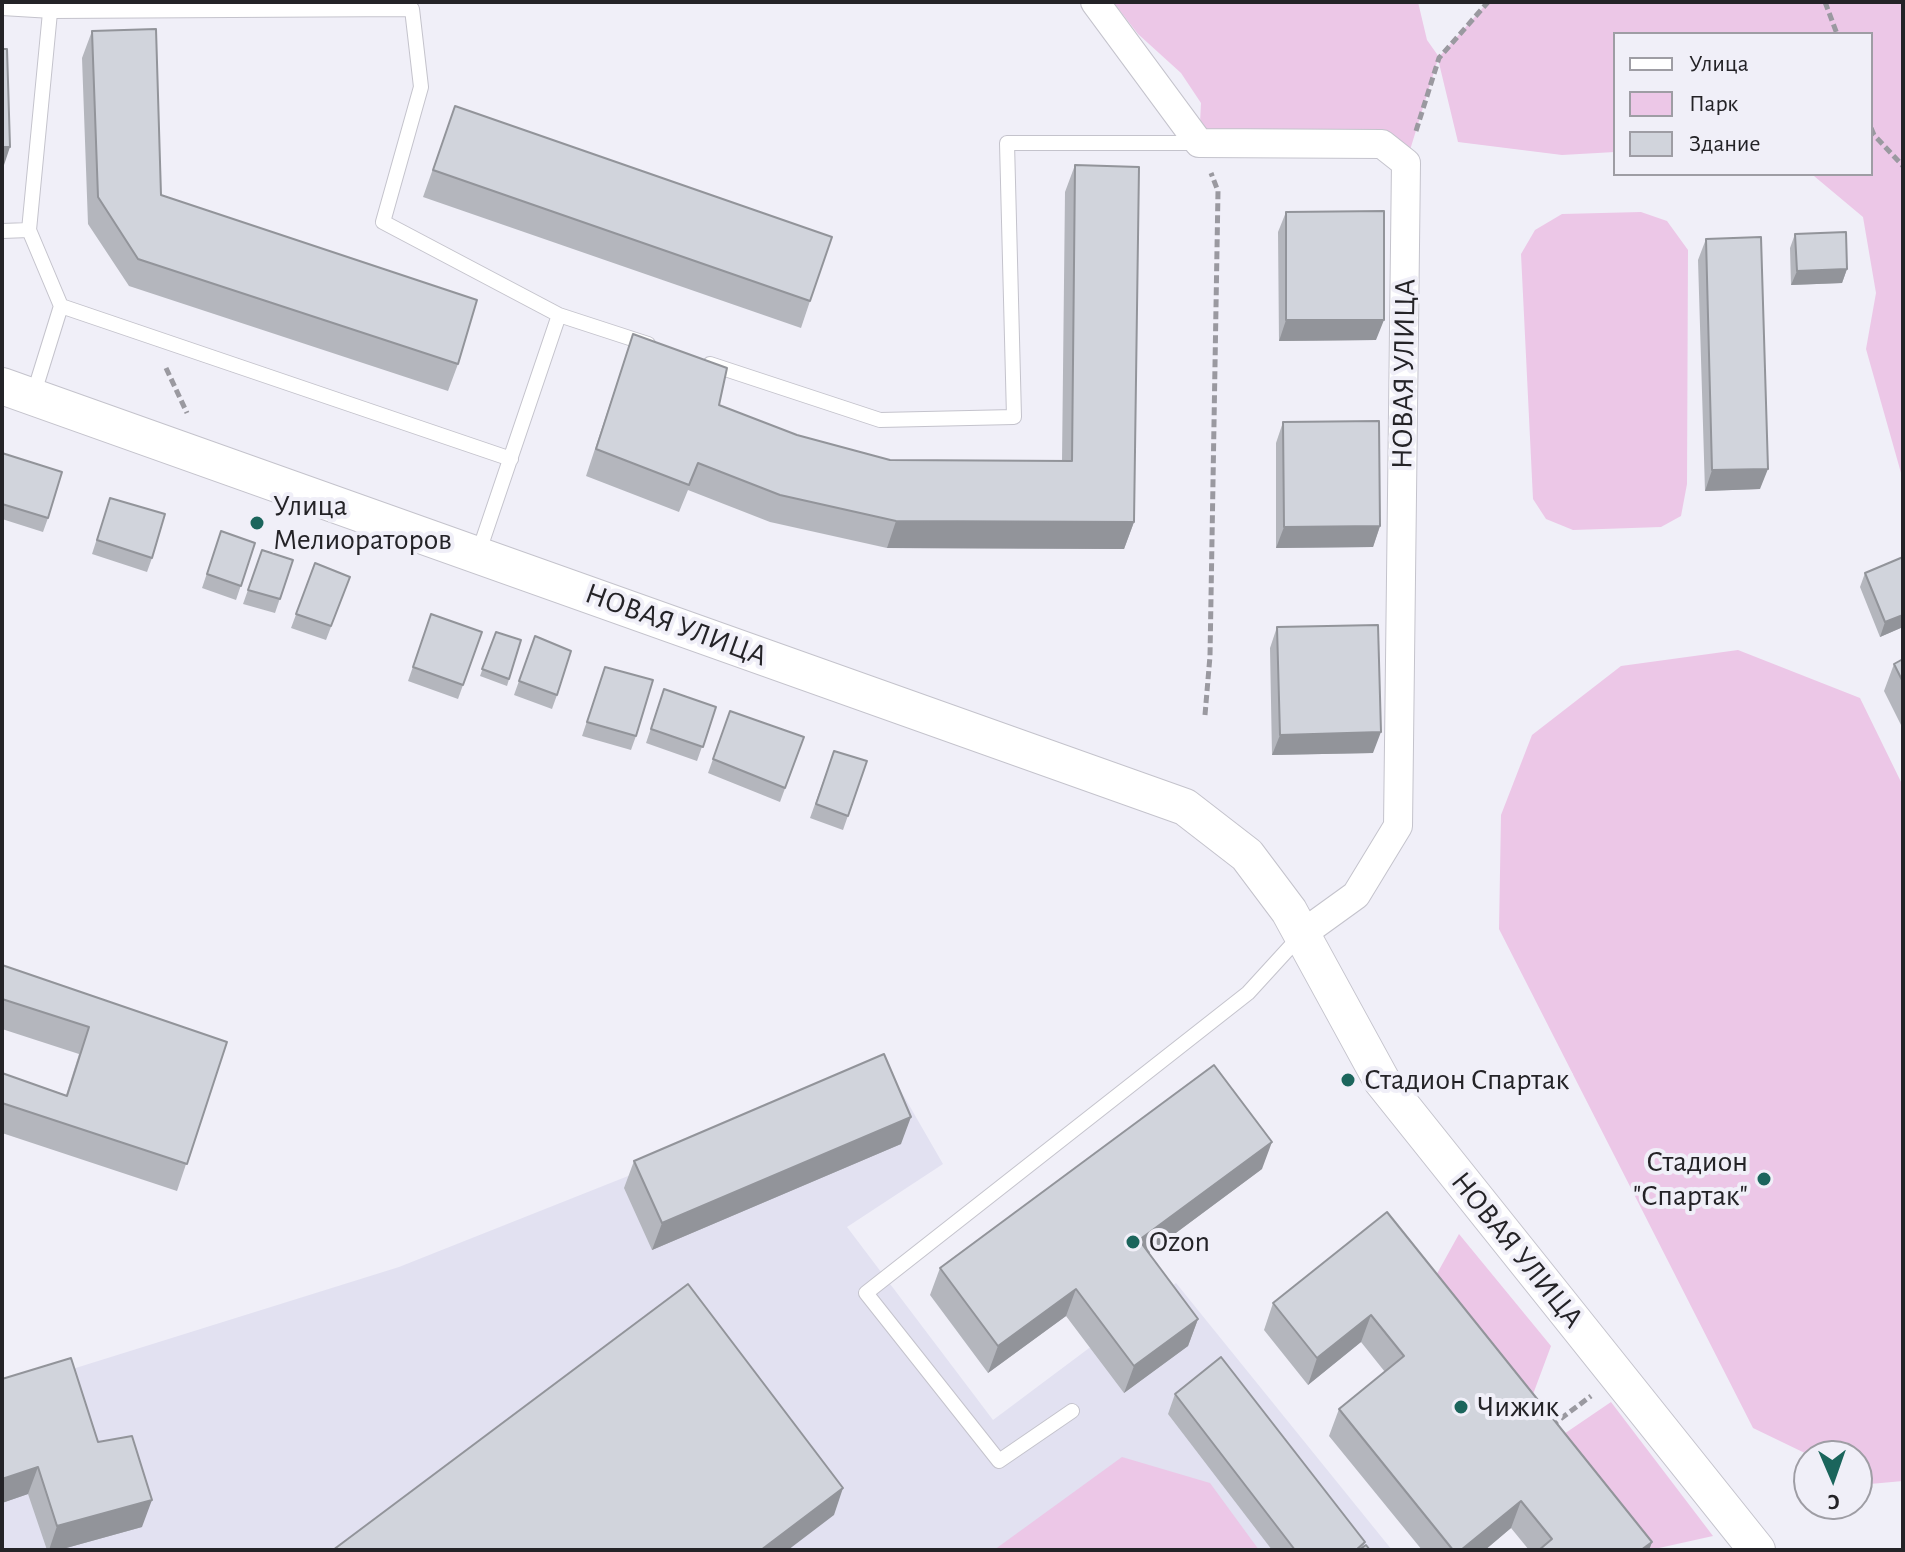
<!DOCTYPE html>
<meta charset="utf-8">
<style>
body{margin:0}
#map{position:relative;width:1905px;height:1552px;overflow:hidden;background:#f0eff8;font-family:"Alegreya Sans",sans-serif}
canvas{display:block}
.frame{position:absolute;inset:0;border:4px solid #242327;pointer-events:none}
.legend{position:absolute;left:1613px;top:32px;width:260px;height:144px;box-sizing:border-box;background:#f0eff8;border:2px solid #9e9da4;margin:0;padding:10px 14px;list-style:none;font-size:24px;color:#242327}
.legend li{display:flex;align-items:center;gap:16px;height:40px}
.legend b{width:40px;border:2px solid #9e9da4}
.north{position:absolute;left:1793px;top:1440px;width:80px;height:80px;box-sizing:border-box;background:#f0eff8;border:2px solid #9e9da4;border-radius:50%;rotate:178deg;font-size:22px;font-weight:700;line-height:32px;text-align:center;color:#242327}
.north::after{content:'';display:block;margin:auto;width:28px;height:36px;background:#1b655c;clip-path:polygon(50% 0,100% 100%,50% 72%,0 100%)}
</style>
<div id="map">
<canvas width="1905" height="1552"></canvas>
<div class="frame"></div>
<ul class="legend">
<li><b style="height:10px;background:#fff"></b>Улица</li>
<li><b style="height:22px;background:#ecc7e7"></b>Парк</li>
<li><b style="height:22px;background:#d1d4dc"></b>Здание</li>
</ul>
<div class="north">С</div>
</div>
<script>
const c = document.querySelector('canvas').getContext('2d');
c.lineJoin = 'round';
function fillPath(path, color) { c.fillStyle = color; c.fill(path, 'evenodd'); }
function stroke(path, color, width, dash) { c.strokeStyle = color; c.lineWidth = width; c.lineCap = dash ? 'butt' : 'round'; c.setLineDash(dash || []); c.stroke(path); }
function drawText(font, color, halo, rows, align = 'center') {
  c.font = font + ' "Alegreya Sans",sans-serif'; c.lineWidth = 8; c.setLineDash([]); c.textBaseline = 'middle'; c.strokeStyle = halo; c.fillStyle = color; for (const [text, x, y, turn = 0] of rows) {
    c.save(); c.translate(x, y); c.rotate((+turn || 0) * Math.PI / 180); c.textAlign = isNaN(turn) ? turn : align; if (halo) c.strokeText(text, 0, 0); c.fillText(text, 0, 0); c.restore();
  }
}
const built = new Path2D(`
 M890 1072 943 1164 847 1227 993 1420 1176 1283 1392 1550H2V1391L399 1267Z`);
const green = new Path2D(`
 M1113 2H1418L1427 40 1439 57 1488 2H1903V480L1866 349 1876 293 1863 217 1814 176 1806 174H1871V34H1615V152L1562 155 1458 142 1438 59 1406 163 1381 144 1199 143 1201 103 1181 73 1138 34Z
 M1641 212 1667 221 1688 250 1687 484 1681 516 1661 527 1573 530 1546 519 1533 499 1521 254 1535 230 1562 214Z
 M1738 650 1860 698 1903 786V1481L1870 1484 1857 1478V1456H1811L1753 1428 1499 929 1501 815 1532 735 1621 666Z
 M1459 1234 1551 1346 1529 1405 1434 1279Z
 M1611 1402 1713 1536 1650 1550 1561 1436Z
 M1122 1457 1210 1483 1259 1550H994Z`);
const path = new Path2D(`
 M1825 2 1837 34
 M1871 128 1874 135 1903 166
 M1416 131 1439 58 1488 2
 M166 368 187 413
 M1205 715 1210 656 1218 191 1211 173
 M1551 1426 1591 1396`);
const service = new Path2D(`
 M51 2 29 230 61 306
 M2 8 52 11 412 9 421 87 383 222 559 315
 M2 231 29 230
 M710 364 880 420 1014 417 1007 143H1199
 M33 396 61 306 511 459
 M478 554 559 315 648 344
 M1072 1411 999 1461 866 1293 1248 993 1301 935`);
const minor = new Path2D(`
 M1095 2 1199 143 1382 144 1406 163 1398 826 1356 895 1302 934`);
const tertiary = new Path2D(`
 M2 386 1185 807 1247 855 1289 911 1382 1081 1757 1550`);
const wall = new Path2D(`
 M92 31 161 195 458 364 448 391 129 286 88 224 82 58Z
 M455 106 810 301 801 328 423 197Z
 M1075 165 1134 522 1124 549 887 548 770 522 688 490 679 512 586 476 633 334 719 405 797 435 890 460 1062 461 1065 192Z
 M1286 212 1376 340 1279 341 1278 232Z
 M1795 234 1847 269 1842 283 1791 285 1790 248Z
 M1706 239 1760 489 1705 491 1698 260Z
 M1283 422 1380 526 1373 547 1276 548V443Z
 M2 453 48 518 43 532 2 519Z
 M110 498 152 558 147 572 92 554Z
 M221 531 255 543 236 600 202 588Z
 M262 550 293 560 275 613 243 604Z
 M1903 557V627L1880 637 1860 587 1865 573Z
 M315 563 350 577 326 640 291 628Z
 M431 614 482 632 458 699 408 681Z
 M1277 627 1373 753 1272 755 1270 648Z
 M496 632 521 640 507 686 480 676Z
 M535 636 557 695 552 709 514 695Z
 M1903 659V729L1884 691 1894 664Z
 M605 667 636 736 631 750 582 736Z
 M664 689 716 707 697 761 646 743Z
 M730 711 804 737 780 802 708 773Z
 M834 751 867 761 843 830 810 818Z
 M2 965 227 1042 177 1191 2 1133V1073L66 1095 79 1054 2 1029Z
 M901 1144 652 1250 624 1188 634 1161Z
 M1262 1169 1149 1253 1198 1319 1188 1346 1124 1393 1066 1316 988 1373 930 1295 940 1268Z
 M1387 1212 1652 1542 1649 1550H1529L1511 1528 1485 1550H1422L1329 1436 1339 1409 1385 1372 1361 1342 1308 1385 1264 1330 1273 1303Z
 M2 1379 98 1442 142 1527 59 1550H47L28 1494 2 1503Z
 M1175 1394 1365 1542 1363 1547 1370 1550H1272L1168 1414Z`);
const shadedWall = new Path2D(`
 M2 147H10L3 168H2Z
 M1847 269 1842 283 1791 285 1797 271Z
 M1286 320H1384L1376 340 1279 341Z
 M1768 469 1760 489 1705 491 1712 470Z
 M896 521 1134 522 1124 549 887 548Z
 M1380 526 1373 547 1276 548 1284 527Z
 M1903 615V627L1880 637 1885 622Z
 M1381 732 1373 753 1272 755 1280 735Z
 M911 1117 901 1144 652 1250 662 1223Z
 M1272 1142 1262 1169 1130 1267 1139 1240Z
 M1076 1289 1066 1316 988 1373 998 1346Z
 M1371 1315 1361 1342 1308 1385 1317 1358Z
 M1198 1319 1188 1346 1124 1393 1134 1366Z
 M38 1467 28 1494 2 1503V1479Z
 M843 1488 834 1515 788 1550H761Z
 M152 1500 142 1527 59 1550H49L57 1526Z
 M1521 1501 1511 1528 1485 1550H1461Z
 M1652 1542 1649 1550H1641Z`);
const building = new Path2D(`
 M156 29 161 195 477 300 458 364 138 259 98 197 92 31Z
 M2 49H7L10 147H2Z
 M455 106 832 237 810 301 433 170Z
 M1075 165 1139 167 1134 522 896 521 780 495 698 463 689 485 596 449 633 334 727 368 719 405 797 435 890 460 1072 461Z
 M1384 211V320H1286V212Z
 M1846 232 1847 269 1797 271 1795 234Z
 M1761 237 1768 469 1712 470 1706 239Z
 M1379 421 1380 526 1284 527 1283 422Z
 M2 453 62 472 48 518 2 504Z
 M110 498 165 514 152 558 97 540Z
 M221 531 255 543 241 586 207 574Z
 M262 550 293 560 280 599 248 590Z
 M1903 557V615L1885 622 1865 573Z
 M315 563 350 577 331 626 296 614Z
 M431 614 482 632 463 685 413 667Z
 M1378 625 1381 732 1280 735 1277 627Z
 M496 632 521 640 509 679 482 669Z
 M535 636 571 651 557 695 519 681Z
 M1903 659V682L1894 664Z
 M605 667 653 680 636 736 587 722Z
 M664 689 716 707 703 747 651 729Z
 M730 711 804 737 785 788 713 759Z
 M834 751 867 761 848 816 816 804Z
 M2 965 227 1042 187 1164 2 1103V1073L67 1096 89 1027 2 999Z
 M884 1054 911 1117 662 1223 634 1161Z
 M1214 1065 1272 1142 1139 1240 1198 1319 1134 1366 1076 1289 998 1346 940 1268Z
 M1387 1212 1652 1542 1641 1550H1539L1552 1539 1521 1501 1461 1550H1453L1339 1409 1404 1356 1371 1315 1317 1358 1273 1303Z
 M688 1284 843 1488 761 1550H333Z
 M1221 1357 1365 1542 1356 1550H1295L1175 1394Z
 M71 1358 98 1442 132 1436 152 1500 57 1526 38 1467 2 1479V1379Z
 M1366 1545 1370 1550H1359Z`);
const markers = [
 [257,523,8,"#1b655c"],
 [1348,1080,8,"#1b655c"],
 [1764,1179,8,"#1b655c"],
 [1133,1242,8,"#1b655c"],
 [1461,1407,8,"#1b655c"]
];
const streetNames = [
 ["НОВАЯ УЛИЦА",1404,374,-89],
 ["НОВАЯ УЛИЦА",676,625,20],
 ["НОВАЯ УЛИЦА",1517,1250,51]
];
const poiNames = [
 ["Улица",273,506],
 ["Мелиораторов",273,540],
 ["Стадион Спартак",1364,1080],
 ["Стадион",1748,1162,"right"],
 ["\"Спартак\"",1748,1196,"right"],
 ["Ozon",1149,1242],
 ["Чижик",1477,1407]
];
fillPath(built, '#e2e1f1');
fillPath(green, '#ecc7e7');
stroke(service, '#c4c3cc', 16);
stroke(minor, '#c4c3cc', 30);
stroke(tertiary, '#c4c3cc', 38);
stroke(path, '#9a99a0', 5, [8, 4]);
stroke(service, '#fff', 14);
stroke(minor, '#fff', 28);
stroke(tertiary, '#fff', 36);
fillPath(wall, '#b4b6bd');
fillPath(shadedWall, '#92949a');
fillPath(building, '#d1d4dc');
stroke(building, '#92949a', 2);
for (const [x, y, r, color] of markers) { const dot = new Path2D(); dot.arc(x, y, r, 0, 2 * Math.PI); c.fillStyle = color; c.fill(dot); stroke(dot, '#f0eff8', 3); }
drawText('30px', '#242327', '#f0eff8', streetNames);
drawText('30px', '#242327', '#f0eff8', poiNames, 'left');
</script>
